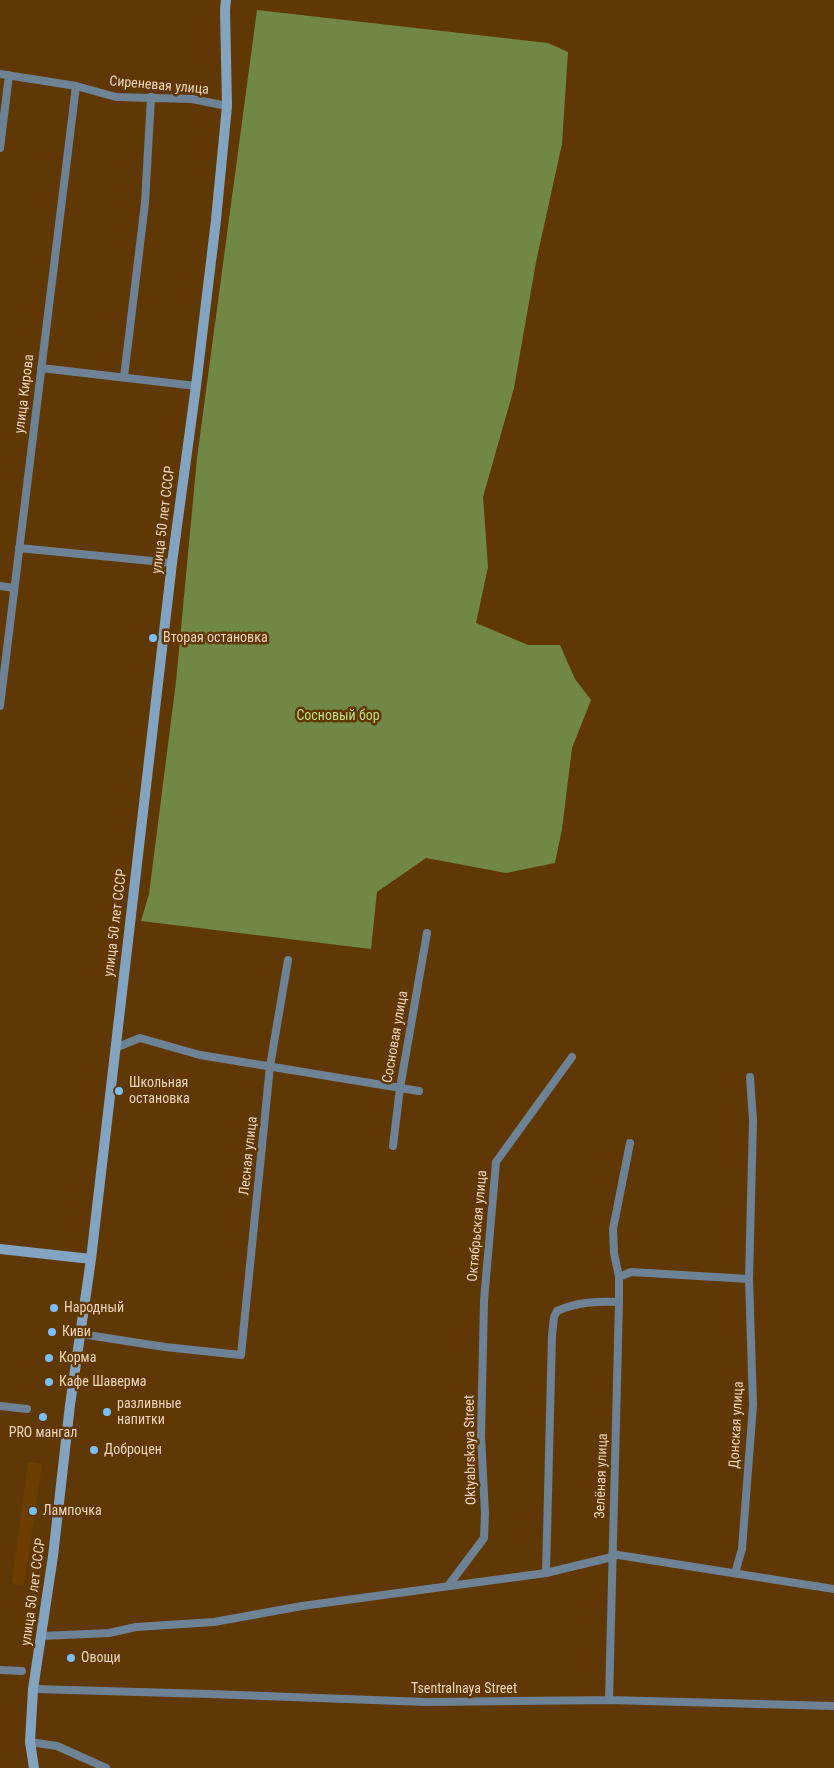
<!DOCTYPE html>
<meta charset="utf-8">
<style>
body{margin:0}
canvas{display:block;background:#603805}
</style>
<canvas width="834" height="1768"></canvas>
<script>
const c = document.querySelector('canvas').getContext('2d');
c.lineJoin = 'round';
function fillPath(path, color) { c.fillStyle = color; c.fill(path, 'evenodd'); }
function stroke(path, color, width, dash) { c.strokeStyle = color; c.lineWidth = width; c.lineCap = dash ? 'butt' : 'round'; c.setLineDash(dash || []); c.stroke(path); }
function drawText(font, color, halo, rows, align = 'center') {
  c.font = font + ' "Roboto Condensed",sans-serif'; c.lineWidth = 5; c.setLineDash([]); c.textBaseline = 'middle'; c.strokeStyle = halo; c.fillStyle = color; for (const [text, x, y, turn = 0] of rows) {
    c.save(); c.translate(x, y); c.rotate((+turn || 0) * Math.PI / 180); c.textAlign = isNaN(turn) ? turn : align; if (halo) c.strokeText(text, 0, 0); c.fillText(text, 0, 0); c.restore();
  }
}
const built = new Path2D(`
 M28 1462 42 1464 24 1585 12 1583Z`);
const forest = new Path2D(`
 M257 10 548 43 568 52 562 144 536 262 514 388 483 497 488 567 476 623 528 645H560L575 679 591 700 572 748 562 829 555 863 506 873 426 858 377 892 371 949 141 921 149 894 176 682 197 458Z`);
const street = new Path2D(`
 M0 74 76 86 116 97 192 99 227 106
 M0 148 9 75
 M41 368 196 386
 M124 377 145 203 151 97
 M19 548 172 563
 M0 586 14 588
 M0 706 76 86
 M115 1048 140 1038 200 1055 419 1091
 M393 1146 400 1088 427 933
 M619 1277 631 1272 749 1279 753 1120 750 1077
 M81 1334 165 1347 241 1355 270 1066 288 960
 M0 1406 27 1409
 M612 1554 834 1589
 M546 1573 552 1335 554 1317 557 1311C577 1302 597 1301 619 1302
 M735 1573 742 1549 753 1405 749 1279
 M448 1586 484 1538 485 1514 481 1436 484 1301 496 1162 572 1057
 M42 1636 109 1633 136 1627 214 1622 302 1606 546 1573 612 1557
 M0 1670 22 1671
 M33 1689 210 1694 427 1702 609 1700 834 1706
 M609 1700 619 1302V1277L614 1253 613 1229 630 1143
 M30 1742 57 1746 106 1768`);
const secondary = new Path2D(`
 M0 1249 91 1259
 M34 1768 30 1742 33 1689 53 1556 70 1405 91 1259 172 563 196 386 216 220 227 106 225 10 226 0`);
const markers = [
 [153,638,5,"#7abff8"],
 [119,1091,5,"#7abff8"],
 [54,1308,5,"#7abff8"],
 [52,1332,5,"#7abff8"],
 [49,1358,5,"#7abff8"],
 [49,1382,5,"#7abff8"],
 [107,1412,5,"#7abff8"],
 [43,1417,5,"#7abff8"],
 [94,1450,5,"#7abff8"],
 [33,1511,5,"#7abff8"],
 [71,1658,5,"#7abff8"]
];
const streetNames = [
 ["Сиреневая улица",159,86,5],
 ["улица Кирова",25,394,-83],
 ["улица 50 лет СССР",164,520,-83],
 ["улица 50 лет СССР",116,923,-83],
 ["Сосновая улица",396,1037,-80],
 ["Лесная улица",249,1156,-84],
 ["Октябрьская улица",478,1226,-85],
 ["Донская улица",737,1425,-87],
 ["Oktyabrskaya Street",471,1450,-91],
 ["Зелёная улица",602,1476,-88],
 ["улица 50 лет СССР",34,1592,-82],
 ["Tsentralnaya Street",464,1689]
];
const poiNames = [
 ["Вторая остановка",163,638],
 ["Школьная",129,1083],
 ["остановка",129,1099],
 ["Народный",64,1308],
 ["Киви",62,1332],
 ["Корма",59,1358],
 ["Кафе Шаверма",59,1382],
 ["разливные",117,1404],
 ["напитки",117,1420],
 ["PRO мангал",43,1433,"center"],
 ["Доброцен",104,1450],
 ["Лампочка",43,1511],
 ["Овощи",81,1658]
];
const parkNames = [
 ["Сосновый бор",338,716]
];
fillPath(built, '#6c3e00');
fillPath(forest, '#708746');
stroke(street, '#6d8294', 8);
stroke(secondary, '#83a4c1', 10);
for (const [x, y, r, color] of markers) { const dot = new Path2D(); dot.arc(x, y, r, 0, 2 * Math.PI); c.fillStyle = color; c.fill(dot); stroke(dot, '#603805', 2); }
drawText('14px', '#eed5be', '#603805', streetNames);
drawText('14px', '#eed5be', '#603805', poiNames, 'left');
drawText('14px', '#bedf83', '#603805', parkNames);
</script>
